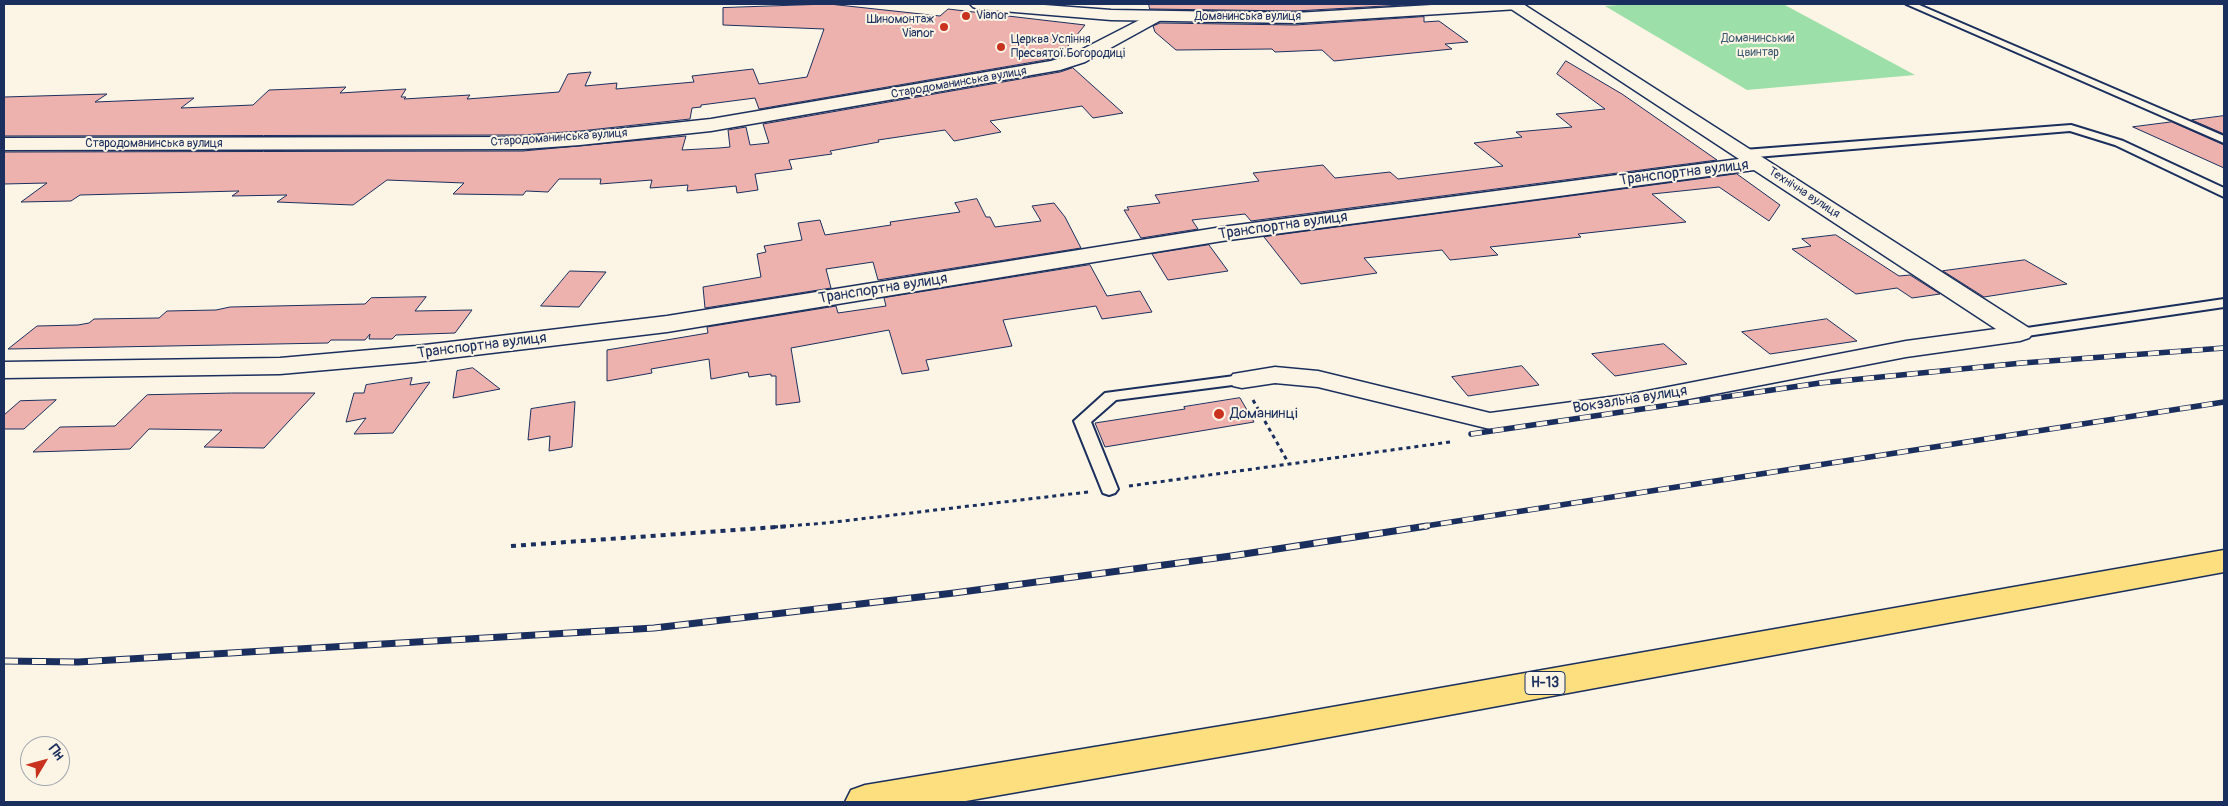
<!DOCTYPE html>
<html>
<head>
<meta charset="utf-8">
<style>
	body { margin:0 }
	#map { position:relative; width:2228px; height:806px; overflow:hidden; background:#fcf5e5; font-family:Pangolin,sans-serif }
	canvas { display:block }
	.frame { position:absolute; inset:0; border:5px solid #1b2f5e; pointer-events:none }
	.north { position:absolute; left:20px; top:736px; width:50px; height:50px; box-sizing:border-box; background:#fcf5e5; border:1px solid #a2a6af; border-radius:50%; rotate:53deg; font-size:14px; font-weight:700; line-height:20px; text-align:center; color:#1b2f5e }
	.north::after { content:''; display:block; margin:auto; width:18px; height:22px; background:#c8321e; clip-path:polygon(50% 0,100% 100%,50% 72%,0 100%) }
</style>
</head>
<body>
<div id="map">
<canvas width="2228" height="806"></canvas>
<div class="frame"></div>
<div class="north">Пн</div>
</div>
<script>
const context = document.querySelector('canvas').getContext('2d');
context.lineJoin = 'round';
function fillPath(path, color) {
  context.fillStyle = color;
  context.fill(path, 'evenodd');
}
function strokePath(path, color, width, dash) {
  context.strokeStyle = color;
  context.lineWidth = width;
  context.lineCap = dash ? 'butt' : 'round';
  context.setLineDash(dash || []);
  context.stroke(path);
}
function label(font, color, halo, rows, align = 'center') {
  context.font = font + ' Pangolin,sans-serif';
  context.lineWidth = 4;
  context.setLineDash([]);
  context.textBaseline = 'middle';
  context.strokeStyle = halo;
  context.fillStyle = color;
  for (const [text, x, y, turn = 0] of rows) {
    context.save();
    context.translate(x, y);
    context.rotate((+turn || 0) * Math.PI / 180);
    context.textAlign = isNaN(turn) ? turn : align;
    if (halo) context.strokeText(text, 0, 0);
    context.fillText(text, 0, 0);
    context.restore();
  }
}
const green = new Path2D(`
	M1632,4H1783L1915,75L1747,90L1605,6Z`);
const building = new Path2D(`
	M829,4L940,16L948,9L1085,25L1067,47L1058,53L1061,56L1051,59L759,109L755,98L701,105V107L692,108L690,119L580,131L523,135L4,136V97L107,94L95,102L194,98L181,108L253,105L269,90L346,87L340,93L406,89L401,97H406L404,99L470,95L467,99L559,92L568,74L591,72L585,86L617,83L616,89L694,82L692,76L753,69L759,84L807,77L824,29L723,25V8Z
	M1149,4H1421L1295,11L1150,9Z
	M1424,17V22L1439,21L1468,42L1445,44L1452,49L1334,61L1322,50L1275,52L1272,49L1176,50L1155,32L1153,26L1160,23L1295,25Z
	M1566,61L1622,94L1717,160L1251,221L1245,214L1192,220L1198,229L1141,238L1124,210H1129L1127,207L1160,203L1155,195L1259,181L1253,173L1323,165L1335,178L1390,172L1398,179L1503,166L1474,143L1522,137L1516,132L1572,127L1556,114L1605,109L1557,74Z
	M1073,68L1123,113L1093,118L1082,106L990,121L1001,132L954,141L945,130L878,140L879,142L830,151L832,154L789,160L792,169L755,174L758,190L737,193L736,186L687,191L688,185L650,188L652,180L600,184L601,179H559L548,192L526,191L523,195L453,194L464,183L387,180L353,205L277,202L287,195L232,196L239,191L80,195L71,201L21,202L47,183L4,184V152L523,151L686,136L682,150L719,148L730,147L728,130L746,127L750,145L769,143L763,124L1060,72Z
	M2224,116V134L2192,120Z
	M2172,122L2224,145V168L2133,127Z
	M1737,174L1780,205L1769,221L1719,187L1652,194L1686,222L1578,234L1581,237L1490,247L1498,255L1450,260L1442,250L1364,258L1377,273L1301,284L1264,237Z
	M977,199L986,217H990L995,227L1041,221L1032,206L1054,203L1065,217L1081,248L878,280L873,262L826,269L831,288L705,308L703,287L761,277L757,254L766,252L764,246L802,240L798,223L820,220L825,235L891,225L890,222L960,212L955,203Z
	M1836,235L1899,276L1910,275L1940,294L1912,298L1897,288L1856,294L1792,249L1811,246L1802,239Z
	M1209,245L1228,271L1168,280L1152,254Z
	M2025,260L2067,284L1984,297L1943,271Z
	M1090,265L1107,296L1140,291L1152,312L1102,319L1096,306L1003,320L1012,346L926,360L929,370L902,374L889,330L791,348L800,402L776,405V376H771V374L749,377L748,372L711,379L709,359L651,369L652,373L607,381V350L708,333L707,327L836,306L838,313L886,306L884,298Z
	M570,271L606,272L579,307L541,306Z
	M426,297L415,311L472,310L455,333L396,335L392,339H369L370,334L365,340H331L328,343L8,349L37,326L78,325L89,323L94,319L159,318L167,311L216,310L230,307L365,304L371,298Z
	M1827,319L1857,341L1770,354L1742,332Z
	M1664,344L1687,364L1615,376L1592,354Z
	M1522,366L1539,385L1468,396L1452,377Z
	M473,368L500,389L453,398L457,371Z
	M412,378L410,385L430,382L393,433L354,434L366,418L346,422L354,393H364L366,385Z
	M232,393H315L264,448L204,447L222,430L149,429L130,449L33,452L60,427L115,426L147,395Z
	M1240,398L1254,422L1105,447L1095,423L1185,409L1184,407Z
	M56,400L24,429H4V415L20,401Z
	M575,402L572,447L549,451L550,436L528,440L531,409Z`);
const pathFar1 = new Path2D(`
	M1253,400L1289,464
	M1129,486L1450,442
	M774,527L826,523L1088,492`);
const path = new Path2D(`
	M511,546L791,526`);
const service = new Path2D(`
	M1906,4H1917L2224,136V143Z
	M2071,125L2123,141L2224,188V197L2115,145L2070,131L1744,158L1738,154L1744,150Z
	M2224,299V307L2020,337L2015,336L2013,333L2015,330L2020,329Z
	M1242,375L1248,377L1250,380L1248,383L1116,400L1091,422L1118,489L1115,493L1109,495L1103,493L1074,421L1105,393Z`);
const minor = new Path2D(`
	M1506,4H1523L2029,328L2033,333L2029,338L2020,341L1906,357L1632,410L1490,429L1318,387L1275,383L1242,388L1233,386L1229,380L1233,374L1275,367L1318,371L1490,413L1632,394L1906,341L1996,329L1754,170L1222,241L667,332L416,362L280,374L4,378V362L280,358L416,346L667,316L1222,227L1739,159L1508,7Z
	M1157,11L1163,13L1165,16L1163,19L1085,62L1060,70L711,131L580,145L523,149L4,150V138L523,137L580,133L711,119L1051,61L1073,54Z`);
const secondary = new Path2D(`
	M970,4H1031L1111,10L1295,13L1449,4H1526L1523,7L1518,9L1295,23L1111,20L978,9L973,7Z`);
const primary = new Path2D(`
	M2224,550V572L1270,748L960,802H845L851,790L865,785L1270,718Z`);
const railFar1 = new Path2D(`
	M1471,434L1820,383L2022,363L2224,348
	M1419,527L2224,402`);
const rail = new Path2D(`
	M4,661L78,662L654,628L954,593L1231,556L1427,526`);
const markers = [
	[966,16,5,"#c8321e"],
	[944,27,5,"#c8321e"],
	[1001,47,5,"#c8321e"],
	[1219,414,6,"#c8321e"]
];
const farPoinames = [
	["Vianor",976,16],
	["Шиномонтаж",934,20,"right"],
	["Vianor",934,34,"right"],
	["Церква Успіння",1011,40],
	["Пресвятої Богородиці",1011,54]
];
const farStreetnames = [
	["Доманинська вулиця",1248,17],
	["Стародоманинська вулиця",959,83,-10],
	["Стародоманинська вулиця",559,138,-4],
	["Стародоманинська вулиця",154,144],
	["Технічна вулиця",1804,193,33]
];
const farParknames = [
	["Доманинський",1758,39],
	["цвинтар",1758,53]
];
const shields = [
	[1545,683,40]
];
const shieldNames = [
	["Н-13",1545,683]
];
const streetNames = [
	["Транспортна вулиця",1684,173,-7],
	["Транспортна вулиця",1283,226,-8],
	["Транспортна вулиця",883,289,-9],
	["Транспортна вулиця",482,346,-7],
	["Вокзальна вулиця",1630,400,-9]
];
const poiNames = [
	["Доманинці",1230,414]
];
fillPath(green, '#9ddfa9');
fillPath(building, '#edb2ae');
strokePath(building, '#1b2f5e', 1);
strokePath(service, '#1b2f5e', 4);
strokePath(minor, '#1b2f5e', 3);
strokePath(secondary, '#1b2f5e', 3);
strokePath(primary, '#1b2f5e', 3);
strokePath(pathFar1, '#1b2f5e', 3, [4, 4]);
strokePath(path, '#1b2f5e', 4, [5, 5]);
fillPath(service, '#fcf5e5');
fillPath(minor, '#fcf5e5');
fillPath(secondary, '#fcf5e5');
fillPath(primary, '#fddf80');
strokePath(railFar1, '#1b2f5e', 5.5);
strokePath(rail, '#1b2f5e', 7);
strokePath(railFar1, '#fcf5e5', 4, [11]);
strokePath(rail, '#fcf5e5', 5, [14]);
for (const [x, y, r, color] of markers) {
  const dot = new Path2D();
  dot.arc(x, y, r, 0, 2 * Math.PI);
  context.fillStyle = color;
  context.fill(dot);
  strokePath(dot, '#fcf5e5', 2);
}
label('12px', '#1b2f5e', '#fcf5e5', farPoinames, 'left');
label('12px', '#1b2f5e', '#fcf5e5', farStreetnames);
label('12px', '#3c5b71', '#fcf5e5', farParknames);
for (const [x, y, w] of shields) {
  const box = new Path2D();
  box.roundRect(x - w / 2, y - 11.5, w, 23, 4);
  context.fillStyle = '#fcf5e5';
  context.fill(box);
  strokePath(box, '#1b2f5e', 1);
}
label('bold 14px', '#1b2f5e', null, shieldNames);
label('15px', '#1b2f5e', '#fcf5e5', streetNames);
label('15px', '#1b2f5e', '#fcf5e5', poiNames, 'left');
</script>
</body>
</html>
